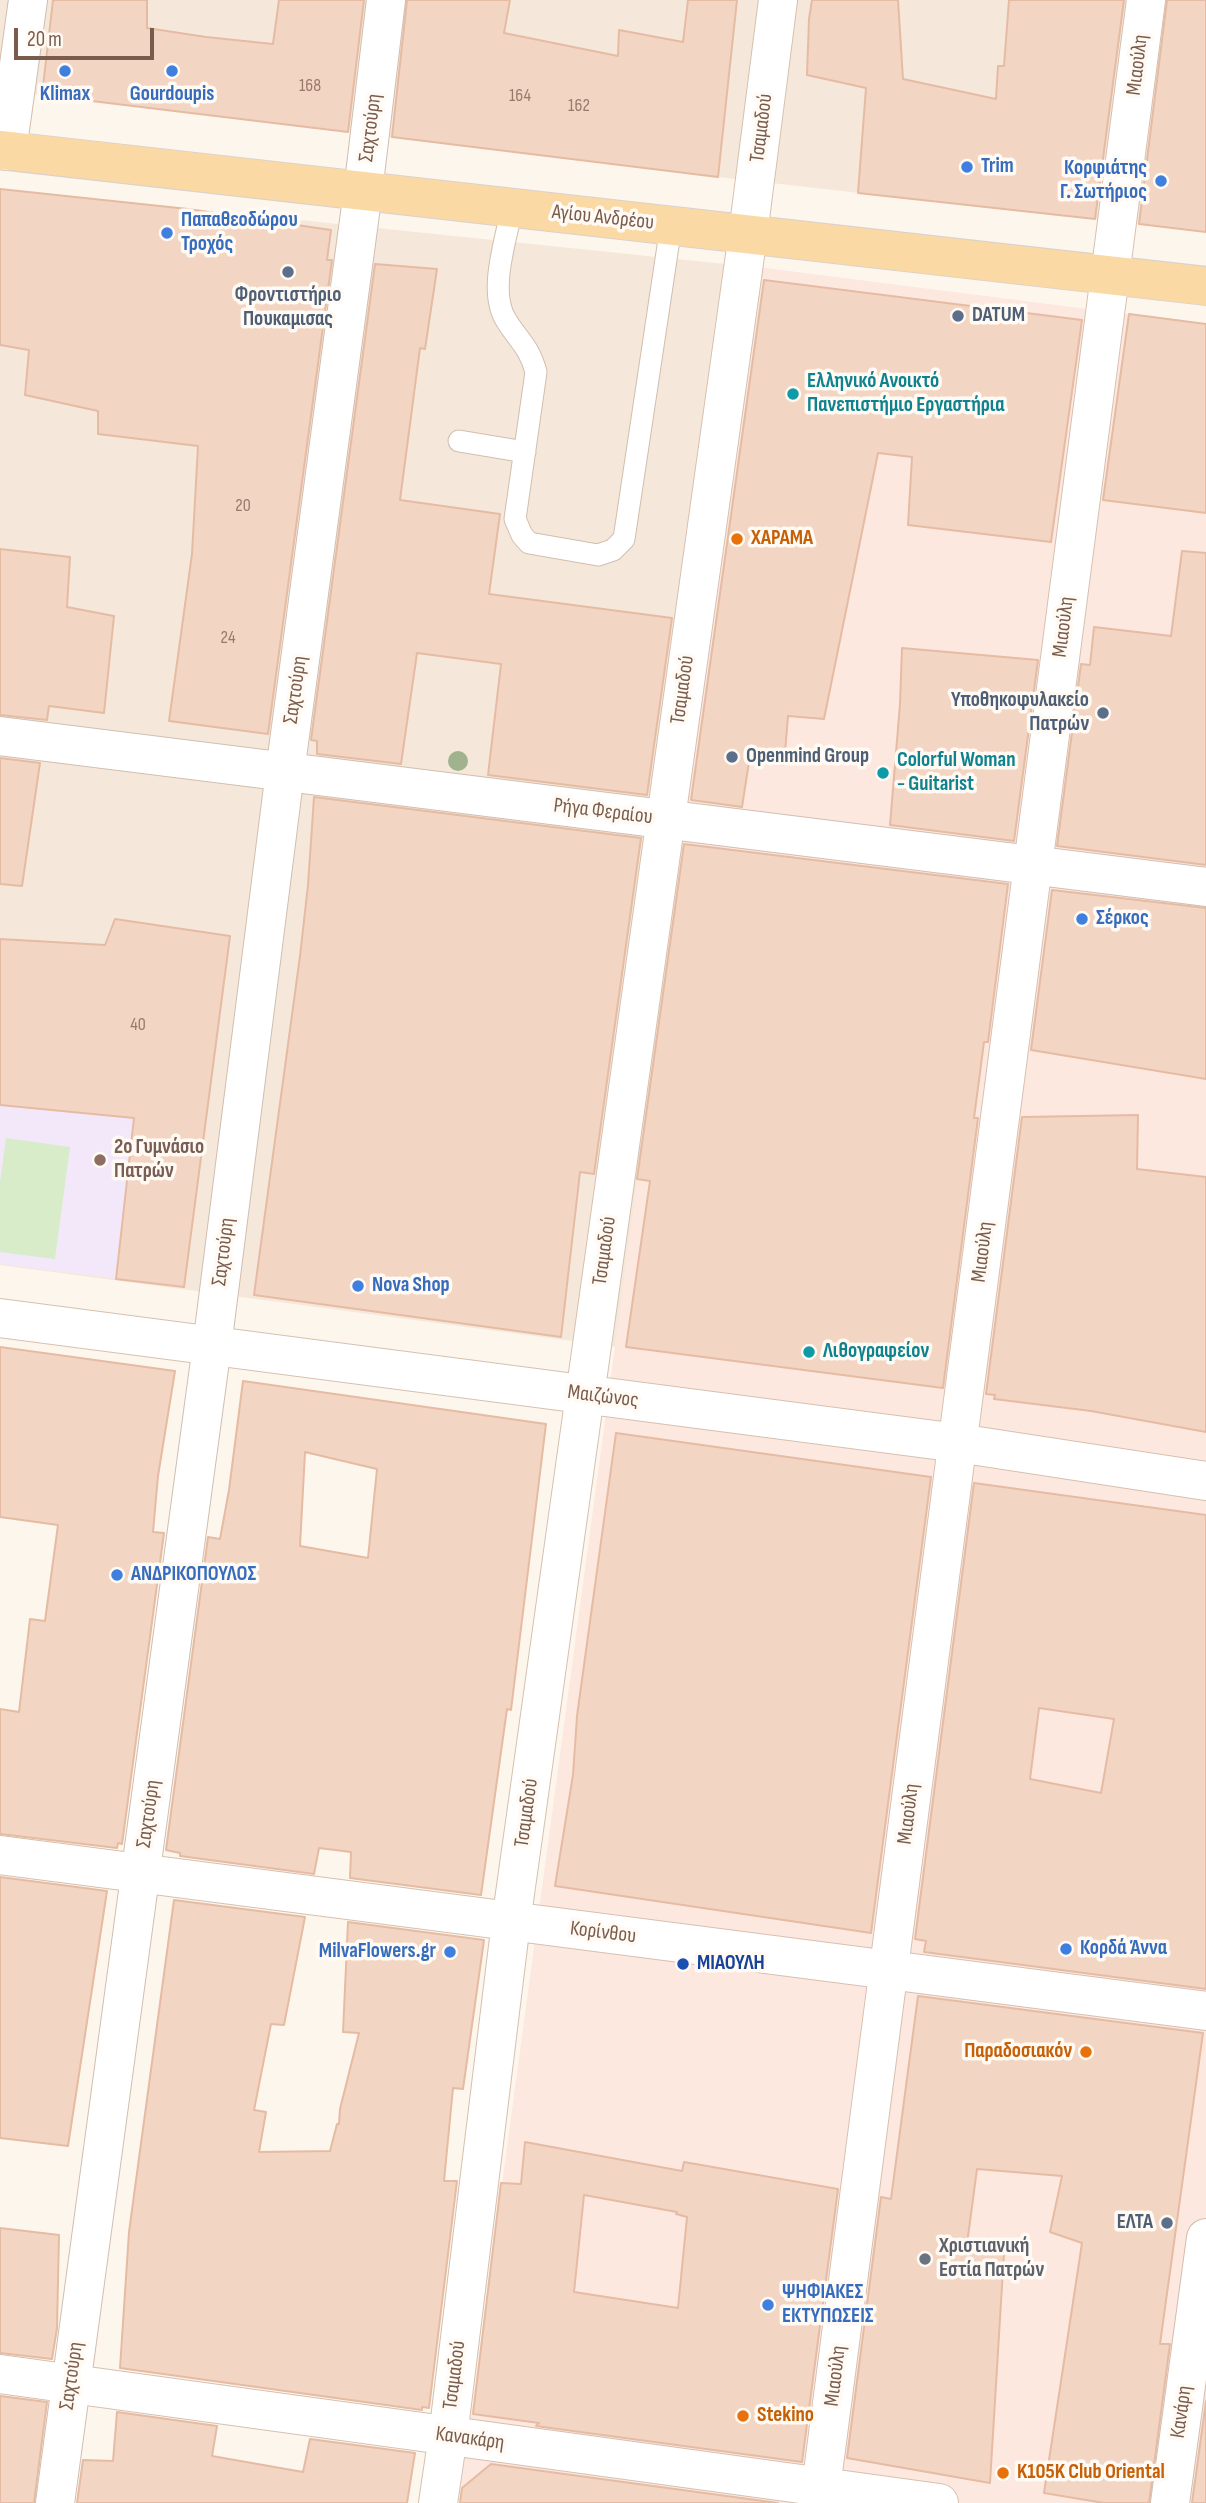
<!DOCTYPE html>
<html>
<head>
<meta charset="utf-8">
<style>
	body { margin:0 }
	#map { position:relative; width:1206px; height:2503px; overflow:hidden; background:#fdf6ec; font-family:"Sofia Sans Condensed",sans-serif }
	canvas { display:block }
	.scale { position:absolute; left:14px; top:28px; width:140px; height:32px; box-sizing:border-box; border:4px solid #7a5c4d; border-top:0; padding-left:9px; font-size:21px; line-height:24px; white-space:nowrap; color:#7a5c4d; -webkit-text-stroke:5px #fffaf3; paint-order:stroke }
</style>
</head>
<body>
<div id="map">
<canvas width="1206" height="2503"></canvas>
<div class="scale">20 m</div>
</div>
<script>
const context = document.querySelector('canvas').getContext('2d');
context.lineJoin = 'round';
function fillPath(path, color) {
  context.fillStyle = color;
  context.fill(path, 'evenodd');
}
function strokePath(path, color, width, dash) {
  context.strokeStyle = color;
  context.lineWidth = width;
  context.lineCap = dash ? 'butt' : 'round';
  context.setLineDash(dash || []);
  context.stroke(path);
}
function label(font, color, halo, rows, align = 'center') {
  context.font = font + ' "Sofia Sans Condensed",sans-serif';
  context.lineWidth = 7;
  context.setLineDash([]);
  context.textBaseline = 'middle';
  context.strokeStyle = halo;
  context.fillStyle = color;
  for (const [text, x, y, turn = 0] of rows) {
    context.save();
    context.translate(x, y);
    context.rotate((+turn || 0) * Math.PI / 180);
    context.textAlign = isNaN(turn) ? turn : align;
    if (halo) context.strokeText(text, 0, 0);
    context.fillText(text, 0, 0);
    context.restore();
  }
}
const residential = new Path2D(`
	M0,0H1206V232L718,177L0,90Z
	M0,189L764,268L1083,309L941,1390L0,1265Z`);
const commercial = new Path2D(`
	M764,268L1206,324V2503H459L716,598Z`);
const education = new Path2D(`
	M0,1032L214,1056L184,1287L0,1264Z`);
const green = new Path2D(`
	M6,1138L70,1147L55,1259L0,1252V1182Z`);
const building = new Path2D(`
	M53,0H147V28L206,37L273,44L279,0H364L348,132L42,95Z
	M407,0H510L504,33L618,56L619,30L683,42L688,0H737L718,177L392,137Z
	M812,0H898L903,79L996,99L998,66H1004L1009,0H1124L1095,219L858,193L866,88L807,75L809,19Z
	M1167,0H1206V232L1139,224Z
	M0,189L188,209L331,230L327,260H332L268,734L169,721L192,554L198,446L98,434V411L25,395L29,350L0,345Z
	M375,264L437,269L425,349L420,348L400,500L500,514L489,594L672,618L647,795L488,775L501,664L417,653L401,764L317,754V741L311,740Z
	M764,280L1082,320L1051,542L908,525L912,457L878,453L824,719L788,716L784,765L749,762L742,807L691,800Z
	M1129,314L1206,324V513L1103,500Z
	M0,549L70,557L67,607L114,616L104,713L49,706L47,720L0,715Z
	M1182,551L1206,553V865L1057,846L1081,664L1090,665L1094,627L1171,636Z
	M902,648L1038,660L1014,841L890,825L900,704Z
	M0,758L40,763L22,886L0,884Z
	M314,797L641,838L594,1174L580,1172L561,1337L254,1295L300,956L308,885Z
	M684,844L1008,884L988,1042H984L974,1118H978L943,1388L626,1347L650,1181L637,1179Z
	M1052,890L1206,908V1079L1031,1050Z
	M115,919L230,936L184,1287L116,1279L134,1118L0,1105V939L105,945Z
	M1138,1115L1137,1169L1206,1177V1432L1091,1411L994,1399L995,1395L986,1394L1022,1117Z
	M0,1347L175,1371L158,1476L153,1532L164,1533L122,1844L118,1843L117,1848L0,1834V1709L19,1712L30,1619L45,1621L58,1525L0,1517Z
	M243,1381L546,1424L511,1710L507,1709L481,1895L350,1878L351,1852L319,1848L314,1874L180,1856V1853L166,1850L208,1537L220,1539L229,1490ZM305,1452L377,1469L368,1558L300,1546Z
	M616,1433L931,1477L871,1933L555,1886L573,1775L577,1716Z
	M974,1483L1206,1515V1989L924,1952L926,1941L915,1939ZM1039,1708L1114,1719L1101,1793L1030,1779Z
	M0,1877L107,1891L68,2146L0,2138Z
	M174,1900L305,1917L284,2025L271,2024L254,2110L266,2112L259,2152L330,2151L337,2124H339L340,2109L359,2033L343,2032L348,1922L484,1940L463,2089L453,2088L444,2181H457L429,2408L422,2407V2410L120,2368L129,2232Z
	M918,1996L1203,2033L1160,2344H1170L1149,2503H1104L1044,2493L1082,2243L1050,2232L1062,2176L977,2169L967,2244L1004,2253L990,2483L847,2458L881,2197L891,2199Z
	M525,2142L682,2171L684,2162L838,2189L802,2462L536,2426L539,2423L473,2414L501,2183L521,2184ZM584,2195L677,2212L676,2214L687,2217L678,2308L574,2292Z
	M0,2228L59,2235L57,2328L52,2359L0,2353Z
	M0,2396L47,2402L34,2503H0Z
	M1206,2401V2503H1192Z
	M117,2412L217,2426L212,2456L303,2472L310,2439L415,2453L407,2503H77L83,2460L113,2461Z
	M491,2464L778,2503H460L462,2488Z`);
const lane = new Path2D(`
	M512,208C506,240 488,291 506,320C518,340 529,346 536,372L515,519L522,535L529,543L598,555L613,550L624,539L671,226
	M459,441L525,452`);
const street = new Path2D(`
	M7,151L28,0
	M0,736L1206,887
	M55,2503L212,1346L285,772L363,191L386,0
	M1170,2503L1206,2238`);
const secondary = new Path2D(`
	M0,1318L958,1443L1206,1481
	M0,1855L1206,2011
	M0,2374L939,2503
	M438,2503L448,2436L511,1922L748,234L778,0
	M819,2503L1146,0`);
const primary = new Path2D(`
	M0,150L1206,286`);
const trees = [
	[458,761]
];
const markers = [
	[65,71,7,"#3f7fe0"],
	[172,71,7,"#3f7fe0"],
	[967,167,7,"#3f7fe0"],
	[1161,181,7,"#3f7fe0"],
	[167,233,7,"#3f7fe0"],
	[288,272,7,"#5c6f8a"],
	[958,316,7,"#5c6f8a"],
	[793,394,7,"#0f9aa8"],
	[737,539,7,"#e8710a"],
	[1103,713,7,"#5c6f8a"],
	[732,757,7,"#5c6f8a"],
	[883,773,7,"#0f9aa8"],
	[1082,919,7,"#3f7fe0"],
	[100,1160,7,"#8d6e63"],
	[358,1286,7,"#3f7fe0"],
	[809,1352,7,"#0f9aa8"],
	[117,1575,7,"#3f7fe0"],
	[1066,1949,7,"#3f7fe0"],
	[450,1952,7,"#3f7fe0"],
	[683,1964,7,"#1a4fb4"],
	[1086,2052,7,"#e8710a"],
	[1167,2223,7,"#5c6f8a"],
	[925,2259,7,"#6b7280"],
	[768,2305,7,"#3f7fe0"],
	[743,2416,7,"#e8710a"],
	[1003,2473,7,"#e8710a"]
];
const numberNames = [
	["168",310,86],
	["164",520,96],
	["162",579,106],
	["20",243,506],
	["24",228,638],
	["40",138,1025]
];
const streetNames = [
	["Μιαούλη",1138,65,-83],
	["Σαχτούρη",371,128,-83],
	["Τσαμαδού",762,128,-83],
	["Αγίου Ανδρέου",603,218,6],
	["Μιαούλη",1064,627,-83],
	["Σαχτούρη",296,690,-82],
	["Τσαμαδού",683,690,-82],
	["Ρήγα Φεραίου",603,812,7],
	["Τσαμαδού",605,1251,-82],
	["Σαχτούρη",224,1252,-83],
	["Μιαούλη",983,1252,-83],
	["Μαιζώνος",603,1397,7],
	["Τσαμαδού",527,1813,-82],
	["Σαχτούρη",149,1814,-82],
	["Μιαούλη",909,1814,-83],
	["Κορίνθου",603,1933,7],
	["Τσαμαδού",455,2375,-83],
	["Σαχτούρη",72,2376,-82],
	["Μιαούλη",836,2376,-83],
	["Κανάρη",1182,2412,-82],
	["Κανακάρη",470,2439,8]
];
const shopNames = [
	["Klimax",65,95,"center"],
	["Gourdoupis",172,95,"center"],
	["Trim",981,167],
	["Κορφιάτης",1147,169,"right"],
	["Γ. Σωτήριος",1147,193,"right"],
	["Παπαθεοδώρου",181,221],
	["Τροχός",181,245],
	["Σέρκος",1096,919],
	["Nova Shop",372,1286],
	["ΑΝΔΡΙΚΟΠΟΥΛΟΣ",131,1575],
	["Κορδά Άννα",1080,1949],
	["MilvaFlowers.gr",436,1952,"right"],
	["ΨΗΦΙΑΚΕΣ",782,2293],
	["ΕΚΤΥΠΩΣΕΙΣ",782,2317]
];
const serviceNames = [
	["Φροντιστήριο",288,296,"center"],
	["Πουκαμισας",288,320,"center"],
	["DATUM",972,316],
	["Υποθηκοφυλακείο",1089,701,"right"],
	["Πατρών",1089,725,"right"],
	["Openmind Group",746,757],
	["ΕΛΤΑ",1153,2223,"right"]
];
const cultureNames = [
	["Ελληνικό Ανοικτό",807,382],
	["Πανεπιστήμιο Εργαστήρια",807,406],
	["Colorful Woman",897,761],
	["- Guitarist",897,785],
	["Λιθογραφείον",823,1352]
];
const foodNames = [
	["ΧΑΡΑΜΑ",751,539],
	["Παραδοσιακόν",1072,2052,"right"],
	["Stekino",757,2416],
	["K105K Club Oriental",1017,2473]
];
const educationNames = [
	["2ο Γυμνάσιο",114,1148],
	["Πατρών",114,1172]
];
const transitNames = [
	["ΜΙΑΟΥΛΗ",697,1964]
];
const worshipNames = [
	["Χριστιανική",939,2247],
	["Εστία Πατρών",939,2271]
];
fillPath(residential, '#f5e8da');
fillPath(commercial, '#fde8e0');
fillPath(education, '#f3e8fa');
fillPath(green, '#d8ecc9');
fillPath(building, '#f3d5c3');
strokePath(building, '#e6bba3', 2);
strokePath(lane, '#d1beb0', 23);
strokePath(street, '#d1beb0', 40);
strokePath(secondary, '#d6c0b0', 40);
strokePath(primary, '#dad1cd', 40);
strokePath(lane, '#fff', 21);
strokePath(street, '#fff', 38);
strokePath(secondary, '#fff', 38);
strokePath(primary, '#fbd9a5', 38);
context.fillStyle = '#a0b28e';
for (const [x, y] of trees) {
  context.beginPath();
  context.arc(x, y, 10, 0, 2 * Math.PI);
  context.fill();
}
for (const [x, y, r, color] of markers) {
  const dot = new Path2D();
  dot.arc(x, y, r, 0, 2 * Math.PI);
  context.fillStyle = color;
  context.fill(dot);
  strokePath(dot, '#fffaf3', 2.5);
}
label('18px', '#987a6a', null, numberNames);
label('21px', '#7a5c4d', '#fffaf3', streetNames);
label('bold 21px', '#366cbe', '#fffaf3', shopNames, 'left');
label('bold 21px', '#4e5e75', '#fffaf3', serviceNames, 'left');
label('bold 21px', '#0d838f', '#fffaf3', cultureNames, 'left');
label('bold 21px', '#c56008', '#fffaf3', foodNames, 'left');
label('bold 21px', '#785e54', '#fffaf3', educationNames, 'left');
label('bold 21px', '#164399', '#fffaf3', transitNames, 'left');
label('bold 21px', '#5b616d', '#fffaf3', worshipNames, 'left');
</script>
</body>
</html>
